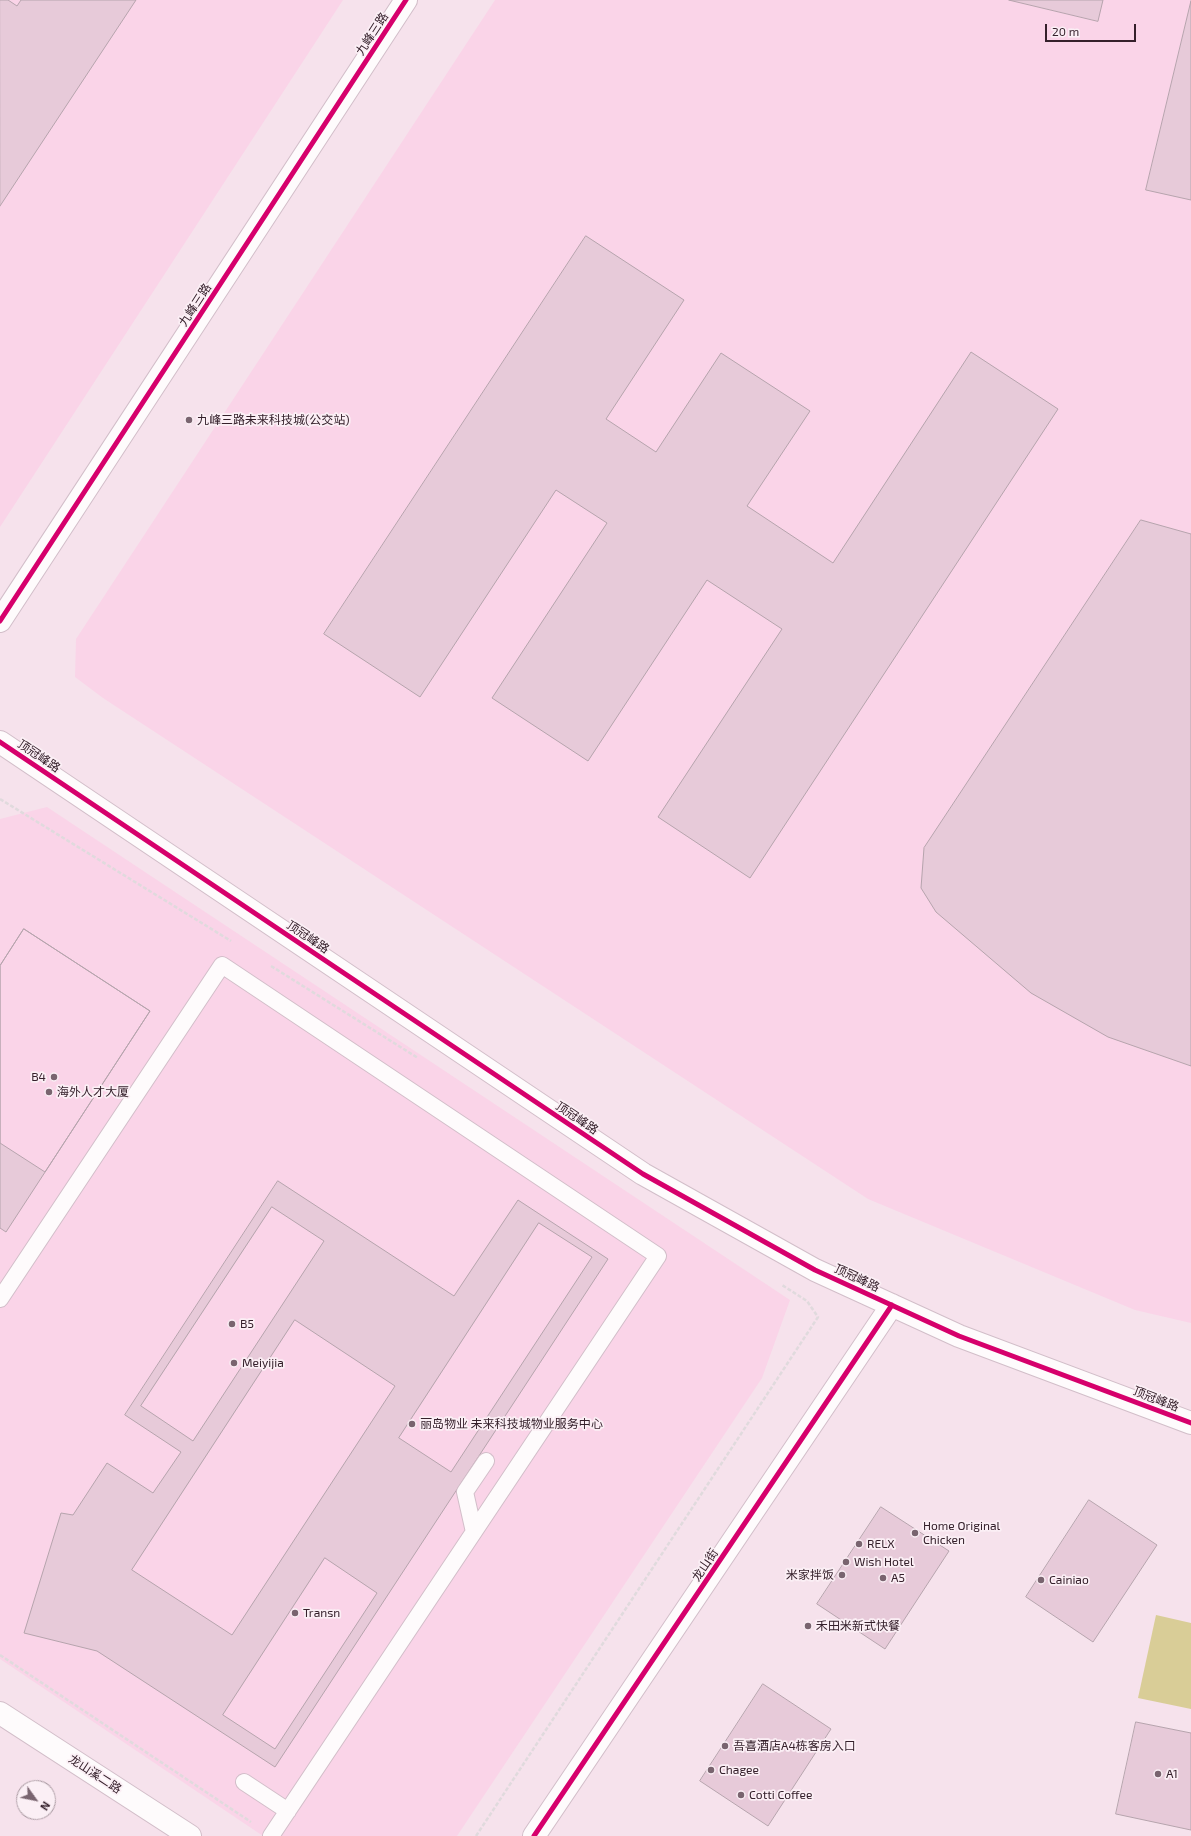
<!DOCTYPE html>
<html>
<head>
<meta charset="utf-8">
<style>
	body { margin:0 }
	#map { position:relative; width:1191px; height:1836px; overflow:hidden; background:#f6e2ec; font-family:"Exo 2",sans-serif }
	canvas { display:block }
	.north { position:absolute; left:16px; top:1780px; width:40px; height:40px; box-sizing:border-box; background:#fbeff5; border:1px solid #ac9ca4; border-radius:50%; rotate:123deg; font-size:11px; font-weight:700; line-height:16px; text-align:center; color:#35202b }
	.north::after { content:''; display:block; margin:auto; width:14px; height:18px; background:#79646f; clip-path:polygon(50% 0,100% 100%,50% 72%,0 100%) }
	.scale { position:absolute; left:1045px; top:24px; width:91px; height:18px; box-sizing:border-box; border:2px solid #35202b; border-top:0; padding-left:5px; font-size:12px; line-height:14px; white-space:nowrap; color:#35202b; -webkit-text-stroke:3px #fbeff5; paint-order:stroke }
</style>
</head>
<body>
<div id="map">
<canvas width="1191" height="1836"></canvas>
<div class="north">N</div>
<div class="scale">20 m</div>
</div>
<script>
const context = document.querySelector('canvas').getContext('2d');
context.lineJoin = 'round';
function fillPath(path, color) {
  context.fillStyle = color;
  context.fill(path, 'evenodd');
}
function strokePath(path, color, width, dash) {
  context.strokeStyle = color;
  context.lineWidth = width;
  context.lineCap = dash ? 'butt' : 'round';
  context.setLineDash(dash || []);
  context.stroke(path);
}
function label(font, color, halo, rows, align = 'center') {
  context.font = font + ' "Exo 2","Noto Sans SC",sans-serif';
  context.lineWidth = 3.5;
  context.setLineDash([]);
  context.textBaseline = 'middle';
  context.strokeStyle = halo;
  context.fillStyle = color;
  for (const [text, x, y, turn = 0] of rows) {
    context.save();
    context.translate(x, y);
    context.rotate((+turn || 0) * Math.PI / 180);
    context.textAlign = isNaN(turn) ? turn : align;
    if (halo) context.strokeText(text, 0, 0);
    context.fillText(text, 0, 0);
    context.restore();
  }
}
const built = new Path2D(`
	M0,0H343L0,527Z
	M495,0H1191V1323L1135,1310L868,1199L103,698L75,677L76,639Z
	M47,807L790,1300L762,1378L457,1836H263L0,1659V819Z`);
const green = new Path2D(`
	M1156,1615L1191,1623V1709L1138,1698Z`);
const building = new Path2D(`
	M0,0H8L17,6L21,0H136L0,206Z
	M1009,0H1103L1098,21Z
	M1191,1V200L1146,190Z
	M586,236L684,300L606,419L656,452L721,353L810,411L747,506L833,563L971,352L1058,409L750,878L658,817L782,629L707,580L588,761L492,698L607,523L556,490L420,697L324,634Z
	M1141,520L1191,534V1066L1108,1037L1031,993L936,912L921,888L924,848Z
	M24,929L150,1011L6,1232L0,1228V966Z
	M24,929L150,1011L45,1172L0,1143V966Z
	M278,1181L454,1296L518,1200L608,1259L275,1767L97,1651L24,1633L61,1513L73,1515L107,1463L153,1493L181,1452L125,1415ZM295,1320L395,1386L232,1635L132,1570Z
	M272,1207L324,1241L193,1441L141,1406Z
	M539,1223L592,1257L451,1472L399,1438Z
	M1089,1500L1157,1545L1093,1642L1026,1597Z
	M881,1507L949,1551L885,1649L817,1604Z
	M325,1558L377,1593L275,1749L223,1715Z
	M763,1684L831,1729L768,1826L700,1781Z
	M1136,1722L1191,1733V1830L1116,1814Z`);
const path = new Path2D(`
	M0,799L231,941
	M271,966L418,1058
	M0,1655L251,1822
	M476,1836L818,1317L807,1301L782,1285`);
const lane = new Path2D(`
	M0,1299L222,965L658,1256L271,1836
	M474,1532L465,1492L486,1461
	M244,1782L288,1811`);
const street = new Path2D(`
	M0,1713L190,1836`);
const secondary = new Path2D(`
	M0,621L406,0
	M0,742L643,1174L815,1270L959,1336L1191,1423
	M534,1836L892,1305`);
const cycleway = new Path2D(`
	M0,621L406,0
	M0,742L643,1174L815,1270L959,1336L1191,1423
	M534,1836L892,1305`);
const markers = [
	[189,420,4,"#79646f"],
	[54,1077,4,"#79646f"],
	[49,1092,4,"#79646f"],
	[232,1324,4,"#79646f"],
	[234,1363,4,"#79646f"],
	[412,1424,4,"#79646f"],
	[915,1533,4,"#79646f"],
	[859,1544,4,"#79646f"],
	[846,1562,4,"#79646f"],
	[842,1575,4,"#79646f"],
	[883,1578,4,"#79646f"],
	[1041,1580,4,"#79646f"],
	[295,1613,4,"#79646f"],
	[808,1626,4,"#79646f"],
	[725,1746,4,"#79646f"],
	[711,1770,4,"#79646f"],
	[1158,1774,4,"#79646f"],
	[741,1795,4,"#79646f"]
];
const streetNames = [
	["九峰三路",372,34,-57],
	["九峰三路",195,305,-57],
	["顶冠峰路",39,756,34],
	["顶冠峰路",308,937,34],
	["顶冠峰路",577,1118,34],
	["顶冠峰路",857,1278,25],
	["顶冠峰路",1156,1399,21],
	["龙山街",705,1565,-56],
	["龙山溪二路",95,1774,33]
];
const poiNames = [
	["九峰三路未来科技城(公交站)",197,420],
	["B4",46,1077,"right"],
	["海外人才大厦",57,1092],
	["B5",240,1324],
	["Meiyijia",242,1363],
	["丽岛物业 未来科技城物业服务中心",420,1424],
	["Home Original",923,1526],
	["Chicken",923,1540],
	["RELX",867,1544],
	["Wish Hotel",854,1562],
	["米家拌饭",834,1575,"right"],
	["A5",891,1578],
	["Cainiao",1049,1580],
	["Transn",303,1613],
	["禾田米新式快餐",816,1626],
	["吾喜酒店A4栋客房入口",733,1746],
	["Chagee",719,1770],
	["A1",1166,1774],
	["Cotti Coffee",749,1795]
];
fillPath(built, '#fad4e8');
fillPath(green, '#d9cd97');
fillPath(building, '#e7cad9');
strokePath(building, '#b6a4ad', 1);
strokePath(lane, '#d2bec9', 18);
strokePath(street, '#d2bec9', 24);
strokePath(secondary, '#d2bec9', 24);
strokePath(path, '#e0dadd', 2.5, [4, 2]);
strokePath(lane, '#fefbfc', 16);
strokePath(street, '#fefbfc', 22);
strokePath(secondary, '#fefbfc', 22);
strokePath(cycleway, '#d6006c', 5);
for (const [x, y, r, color] of markers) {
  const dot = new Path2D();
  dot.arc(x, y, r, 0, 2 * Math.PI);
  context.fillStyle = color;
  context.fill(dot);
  strokePath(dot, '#fbeff5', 1.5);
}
label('12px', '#35202b', '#fbeff5', streetNames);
label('12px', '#35202b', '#fbeff5', poiNames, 'left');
</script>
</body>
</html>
